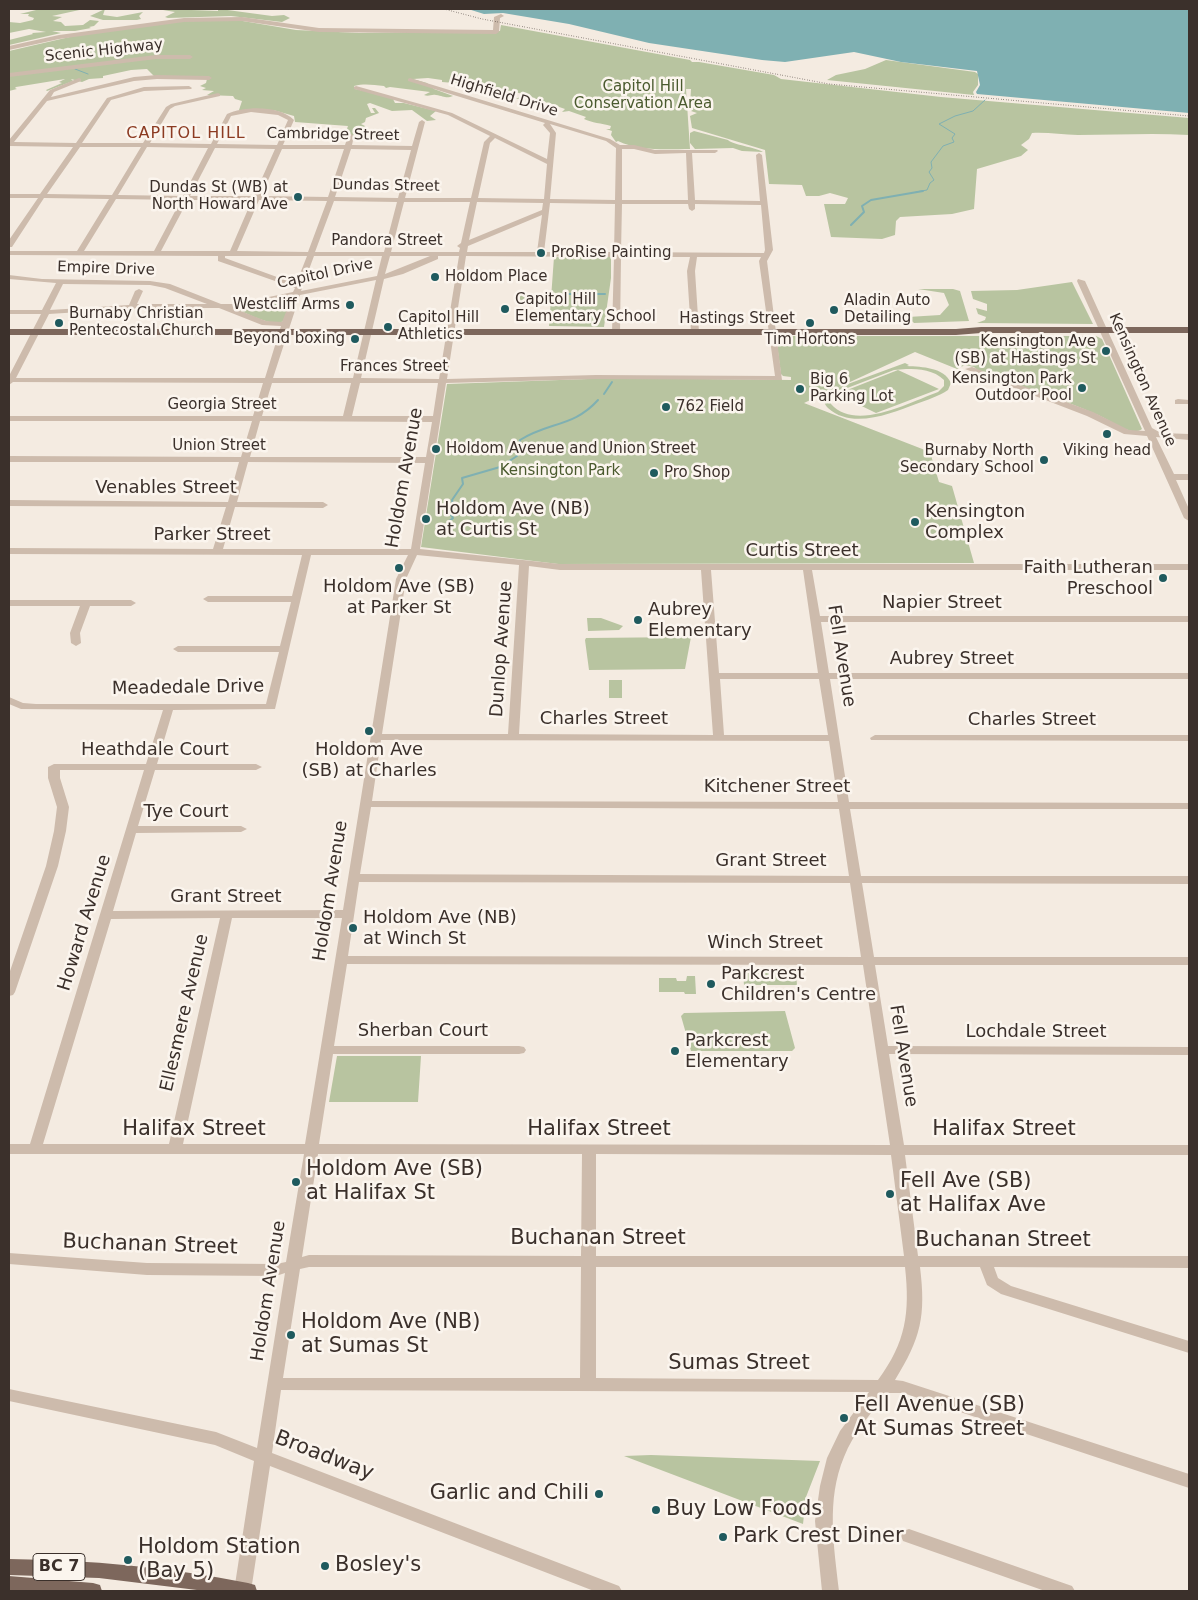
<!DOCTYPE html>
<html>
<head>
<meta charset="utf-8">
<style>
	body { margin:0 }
	#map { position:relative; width:1198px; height:1600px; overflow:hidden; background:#f4ebe1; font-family:"DejaVu Sans",sans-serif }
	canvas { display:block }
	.frame { position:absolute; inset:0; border:10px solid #3b302b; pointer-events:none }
</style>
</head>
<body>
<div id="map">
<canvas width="1198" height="1600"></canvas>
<div class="frame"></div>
</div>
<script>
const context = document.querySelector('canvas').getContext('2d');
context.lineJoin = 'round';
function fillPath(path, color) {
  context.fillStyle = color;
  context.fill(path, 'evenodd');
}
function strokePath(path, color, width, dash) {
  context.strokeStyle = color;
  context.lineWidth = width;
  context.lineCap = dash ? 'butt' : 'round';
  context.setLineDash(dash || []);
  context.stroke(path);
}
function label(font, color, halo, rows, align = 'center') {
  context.font = font + ' "DejaVu Sans",sans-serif';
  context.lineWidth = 5;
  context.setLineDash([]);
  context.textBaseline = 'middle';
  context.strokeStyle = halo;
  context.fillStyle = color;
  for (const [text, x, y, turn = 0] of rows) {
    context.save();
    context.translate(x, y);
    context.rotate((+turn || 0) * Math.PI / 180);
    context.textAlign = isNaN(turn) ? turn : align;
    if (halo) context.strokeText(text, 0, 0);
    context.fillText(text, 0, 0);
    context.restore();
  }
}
const green = new Path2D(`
	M40,9H84L52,16L62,17L53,21L61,22L65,26L83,25L90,20L99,21L94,26L89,27L91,28L75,31H52L61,33L9,45V40L33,34L32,33L46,32L29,29L9,33V22L20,23L33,20L34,18L28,16L29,14H20Z
	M105,9L103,15L117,17L143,12L139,16L141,19L137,20H103L90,16Z
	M165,9L218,11V9H220L272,16L284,15L290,18L282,22L231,16L168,18L165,17L175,12L163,10Z
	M231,19L296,30L359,33L500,31L501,25L690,60L692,62H699L774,75L781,79L941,97L1189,118V135C1152,133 1115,135 1078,135C1062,135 1047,132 1032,133L1029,139L1021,145L1028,150L1021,156L977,169L974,209L952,214L900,217L896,221L895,235L882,239L831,237L824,204H845L848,198L830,193L819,196H806L802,185L769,184L765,150L692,128L690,116L697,113L691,111L693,109L690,106L691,89H686L690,149C670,149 641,152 618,141L616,142L611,135L612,131L606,129H610L611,126C601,123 592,123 584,119L586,117L569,111L562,112L565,109L539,100L533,101L535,98L531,97L527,99H516L524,95C515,90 505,94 493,92L491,86L442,82V80L428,78L413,79L427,83L434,89L453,96C446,99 444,96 436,95C431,94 429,97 424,95L430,92L390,87L386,88L384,86C373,85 365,83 354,86L355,89L392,97L395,103H404L436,111L430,116L436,120L427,121L412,110L392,111L370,103L367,104L371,113H375L372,108H375L379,113L366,118L365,122L361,124L365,126L368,133L361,138L362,141L352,139V136L345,134L348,126L295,122L294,116L273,110H239L242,101L235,99L233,96L207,95L214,91L202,90L206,88L200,86L206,83L207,79L154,76L147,69L131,70L103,76V78L89,79L82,82L71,79L73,81L47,91L46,90L62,83L59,82L65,79L16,87L15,88L17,89L9,91V51L74,36L169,22Z
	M886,60L975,72L978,74V85L973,92L974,95L827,80L836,75L865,69Z
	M694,131L728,140C733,145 755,147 763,152L742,151L733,148L695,149L690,143V133Z
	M554,257H611V278L604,327L549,326Z
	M1072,282L1093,324L977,323L985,320L986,317L978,314L976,308L987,311V304L973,299L971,291L1017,290Z
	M918,289H953L960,291L969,321L914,323L908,317L940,315L949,305L944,293Z
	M520,293H528L533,295L543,294L545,301L522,302L517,299V296Z
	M289,297L291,298L284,321C271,327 248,314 236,309L248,304Z
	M783,336H1096L1102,339L1142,429C1132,437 1111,421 1100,416C1061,398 1018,386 978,371L974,367L965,365L957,369L915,352L837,388L905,363L909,365L907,366C922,367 944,367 951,383L948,390C939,396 927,400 916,404C892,413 852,430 828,408C824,404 823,400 826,394L825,393L804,403L930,452L939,482L952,486L974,563L558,564L421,547L447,384L616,378L791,380V377L783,376L781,374L778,352V337ZM906,369C920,369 934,370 944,380V386L938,392C910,402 856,432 831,404L830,398L837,392L894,370Z
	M898,370L939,389L876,413L837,394Z
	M587,618H601L623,626L619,630L588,631Z
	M691,637L685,669L589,670L585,640L586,638Z
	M609,680H622V698H609Z
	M743,973H796L797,985H744Z
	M687,976H695L696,994H685L684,992H659V978H676L677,981H686Z
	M785,1011L795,1048L792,1051H691L681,1016L684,1013Z
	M337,1056H421L418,1102H329Z
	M651,1455L820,1461L806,1497L803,1524L624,1456Z`);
const water = new Path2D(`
	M468,9H1189V113L977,94L976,92L980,85L977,71L901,62L854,52L785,62L762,60L649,43L569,24L503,13L484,14Z`);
const streamFar1 = new Path2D(`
	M75,69L88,74
	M916,192L927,190L930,183L934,180L929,172L932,168L931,162L943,146L954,142L952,138L955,134L939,124L955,116L973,111L985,100`);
const stream = new Path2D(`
	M851,225L864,212L862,206L871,200L923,191
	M564,294H605
	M604,394L612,382
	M444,532L448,528L447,523L453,518L449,512L453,506L452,500L463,484L462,478L500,467L517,456L520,440C548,422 574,427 598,400`);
const minor = new Path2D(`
	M501,14L504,16L500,18L499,32L496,34L319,32L242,21L184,22L59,39L9,50V46L59,35L184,18L242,17L319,28L493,30L494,17Z
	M156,55H190L193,57L190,59H156L9,77V73Z
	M157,75L209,76L212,78L209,80L157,79L134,81L47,101L14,142L76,143L107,98L144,87L189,86L192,88L191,89L144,91L111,100L82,143H143L166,107L171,104L218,93L220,94V96L175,106L170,109L150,143L211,144L227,114C245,106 279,105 294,120L283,145H345L348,136L351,134L354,136L352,145L412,146L419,122L422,120L425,122L405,198H471L484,142L490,136L448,115L354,89V87L356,86L452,113L547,159L550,133L543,125L545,123L408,81V79L410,78L610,139L620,145H634L655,150H717L718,151L715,153H692L695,200L760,201L756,155L759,153L762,155L773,250L767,261L782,380L596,379L446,383L420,549L560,564H1189V570H812L820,616H1189V622H821L829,673H1189V679H830L849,802L1189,803V809H850L861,876H1189V884L862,883L874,957H1189V965H875L888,1046L1189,1047V1055L889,1054L904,1145H1189V1155H905L918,1256H1189V1268L994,1267L998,1278L1011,1286L1189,1341V1353L1001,1294L987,1285L980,1267H920C926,1316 921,1338 895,1380L903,1381L1189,1474V1488L903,1393H886C872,1413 853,1433 844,1457C826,1500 834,1546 839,1591H822L815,1521L820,1486L827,1458L840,1431L869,1392L281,1390L272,1453L619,1586L622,1591H594L270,1466L251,1591H234L254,1461L215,1445L9,1401V1389L216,1432L257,1448L285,1273L276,1276L147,1275L9,1264V1253L147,1263L276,1264L286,1262L304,1154H9V1144H30L144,770H60V778L69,807L66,831L58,866L15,992L13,995L9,996V974L46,866L54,831L57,807L48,778V767L54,764H146L163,710L21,709L9,704V697L23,703L36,704H266L279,652H178L173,649L178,646H280L291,602H208L203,599L208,596H292L302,555L9,554V548L213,549L226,507L9,506V500L228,502L239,462H9V456L241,457L252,421H9V416H253L263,383L13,382L9,385V376L41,314H9V310H42L56,283L9,279V275L42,279L150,281L170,284L221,304H235L293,292L295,288L218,261V256L9,255V251H77L109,199L44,198L12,247H9V240L38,198H9V194H40L73,147L9,146V140L50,90L79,78L81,79V81L54,92L51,97L134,77ZM251,112L278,115L288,120L277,145L217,144L231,116ZM550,124L606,141L616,148L615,200L550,199L556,133ZM495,138L547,164L544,199L478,198L490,143ZM80,147H141L112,195L47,194ZM147,147L208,148L183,196L118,195ZM215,148L275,149L254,196H190ZM282,149H344L328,197L261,196ZM351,149L411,150L398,198L335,197ZM622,149H634L655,154L686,153L688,200H622ZM116,199L181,200L154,251H84ZM188,200H252L230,251H161ZM259,200L327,201L308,252L237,251ZM334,201L397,202L384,252H315ZM404,202H470L461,243L457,246L460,248L459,252H391ZM477,202L543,203L542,210L469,240ZM550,203L615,204L614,252H544ZM622,204H688L689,209L692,211L695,209V204L761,205L765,250L764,253L621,252ZM542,215L537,252H467L468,246ZM225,256H307L296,284L225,258ZM314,256H382L377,276L301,291ZM390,256H430L385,274ZM438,256H459L439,379L361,378L384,279L403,274L438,259ZM466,256L614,257L612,333L616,335L620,333L621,257H690L687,271L691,332L695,334L699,332L695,271L697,257H761L759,261L775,376L596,375L447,379ZM376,280L353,378H273L300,295ZM63,284L150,285L165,288L207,304H137L143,291L139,289L135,291L129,305L50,310ZM292,297L282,322L266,321L233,308ZM142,308H219L262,325L281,326L265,378H16L49,314ZM272,383H351L343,416H262ZM360,383H438L433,416H352ZM260,421L432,422L426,457H250ZM248,462L425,463L411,549H223L235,507L323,508L328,505L323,502H237ZM311,555H408L396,579L343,910L113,911L136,833L241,832L247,829L241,826H138L155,770H256L262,767L256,764H157L173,710L275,709ZM417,555L519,565L508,734H382L406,579ZM529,566L560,570H701L713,735L519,734ZM711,570H803L818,673H719ZM720,679H819L828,735H724ZM381,740L829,741L838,802L372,801ZM371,807L839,809L849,876L360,874ZM359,882L850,883L861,957L348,956ZM220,918L169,1144H43L111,919ZM232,918H342L305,1144H183ZM347,964L863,965L890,1145L319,1144L333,1054H519L524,1053L526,1050L524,1047L519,1046H334ZM318,1154H582L581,1256L309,1255L302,1257ZM596,1154L891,1155L904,1256H596ZM309,1267H581L580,1378H283L300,1269ZM596,1267H905C910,1313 906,1342 878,1380L596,1378Z
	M1078,279L1085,281L1152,428L1161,433L1189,434V440L1156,437L1174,474H1189V480H1176L1189,509V521L1184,518L1147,436L1124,434L1087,416L965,369L972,367L1093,412L1129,430L1145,431L1077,281Z
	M1178,399L1189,400V404H1175V400Z
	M9,600H131L136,603L131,606H90L80,633L81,643L76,646L71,643L70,633L80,606H9Z
	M875,735H1189V741L871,740L870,738Z
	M909,1529L1072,1586L1075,1591H1045L903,1541L901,1536L903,1531Z`);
const major = new Path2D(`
	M981,327H1189V333H981L956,335H9V329H956Z
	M9,1559C90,1560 169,1567 248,1583L255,1585L257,1591H205L99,1578L9,1575Z
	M9,1576L93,1583L100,1585L102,1591H9Z`);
const rail = new Path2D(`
	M444,9L482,19L829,84L1189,116`);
const markers = [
	[298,197,5,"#1f5a5e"],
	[541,253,5,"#1f5a5e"],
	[435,277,5,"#1f5a5e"],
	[350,305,5,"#1f5a5e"],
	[505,309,5,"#1f5a5e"],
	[834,310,5,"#1f5a5e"],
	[59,323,5,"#1f5a5e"],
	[810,323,5,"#1f5a5e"],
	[388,327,5,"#1f5a5e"],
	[355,339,5,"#1f5a5e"],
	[1106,351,5,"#1f5a5e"],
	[1082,388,5,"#1f5a5e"],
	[800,389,5,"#1f5a5e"],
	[666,407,5,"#1f5a5e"],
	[1107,434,5,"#1f5a5e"],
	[436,449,5,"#1f5a5e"],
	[1044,460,5,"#1f5a5e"],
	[654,473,5,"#1f5a5e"],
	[426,519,5,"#1f5a5e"],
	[915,522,5,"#1f5a5e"],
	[399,568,5,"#1f5a5e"],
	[1163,578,5,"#1f5a5e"],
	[638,620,5,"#1f5a5e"],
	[369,731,5,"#1f5a5e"],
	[353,928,5,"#1f5a5e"],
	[711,984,5,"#1f5a5e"],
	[675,1051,5,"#1f5a5e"],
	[296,1182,5,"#1f5a5e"],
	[890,1194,5,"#1f5a5e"],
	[291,1335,5,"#1f5a5e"],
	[844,1418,5,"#1f5a5e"],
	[599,1494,5,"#1f5a5e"],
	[656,1510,5,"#1f5a5e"],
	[723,1537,5,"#1f5a5e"],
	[128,1560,5,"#1f5a5e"],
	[325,1566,5,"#1f5a5e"]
];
const farStreetnames = [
	["Scenic Highway",104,51,-6],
	["Highfield Drive",504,96,17],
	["Cambridge Street",333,135,1],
	["Dundas Street",386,186,1],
	["Pandora Street",387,241],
	["Empire Drive",106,269,2],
	["Capitol Drive",325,274,-12],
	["Hastings Street",737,319],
	["Frances Street",394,367],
	["Kensington Avenue",1142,380,66],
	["Georgia Street",222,405],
	["Union Street",219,446]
];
const farParknames = [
	["Capitol Hill",643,87],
	["Conservation Area",643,104],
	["Kensington Park",560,471]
];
const farPoinames = [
	["Dundas St (WB) at",288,188,"right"],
	["North Howard Ave",288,205,"right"],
	["ProRise Painting",551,253],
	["Holdom Place",445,277],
	["Capitol Hill",515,300],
	["Elementary School",515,317],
	["Aladin Auto",844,301],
	["Detailing",844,318],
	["Westcliff Arms",340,305,"right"],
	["Burnaby Christian",69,314],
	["Pentecostal Church",69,331],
	["Capitol Hill",398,318],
	["Athletics",398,335],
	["Beyond boxing",345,339,"right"],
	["Tim Hortons",810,340,"center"],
	["Kensington Ave",1096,342,"right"],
	["(SB) at Hastings St",1096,359,"right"],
	["Kensington Park",1072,379,"right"],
	["Outdoor Pool",1072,396,"right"],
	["Big 6",810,380],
	["Parking Lot",810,397],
	["762 Field",676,407],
	["Holdom Avenue and Union Street",446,449],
	["Burnaby North",1034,451,"right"],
	["Secondary School",1034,468,"right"],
	["Viking head",1107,451,"center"],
	["Pro Shop",664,473]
];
const farNeighbourhoodnames = [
	["CAPITOL HILL",186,134]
];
const shields = [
	[59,1567,52]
];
const shieldNames = [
	["BC 7",59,1567]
];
const streetNames = [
	["Holdom Avenue",405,478,-80],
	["Venables Street",166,488],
	["Parker Street",212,535],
	["Curtis Street",802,551],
	["Napier Street",942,603],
	["Dunlop Avenue",502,649,-86],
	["Fell Avenue",841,656,81],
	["Aubrey Street",952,659],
	["Meadedale Drive",188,688,-1],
	["Charles Street",604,719],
	["Charles Street",1032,720],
	["Heathdale Court",155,750],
	["Kitchener Street",777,787],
	["Tye Court",186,812],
	["Grant Street",771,861],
	["Holdom Avenue",331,891,-81],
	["Grant Street",226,897],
	["Howard Avenue",85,923,-73],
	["Winch Street",765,943],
	["Ellesmere Avenue",185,1013,-77],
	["Sherban Court",423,1031],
	["Lochdale Street",1036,1032],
	["Fell Avenue",903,1056,81],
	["Holdom Avenue",269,1291,-81]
];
const poiNames = [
	["Holdom Ave (NB)",436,509],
	["at Curtis St",436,530],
	["Kensington",925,512],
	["Complex",925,533],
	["Faith Lutheran",1153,568,"right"],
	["Preschool",1153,589,"right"],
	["Holdom Ave (SB)",399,587,"center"],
	["at Parker St",399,608,"center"],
	["Aubrey",648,610],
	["Elementary",648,631],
	["Holdom Ave",369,750,"center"],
	["(SB) at Charles",369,771,"center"],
	["Holdom Ave (NB)",363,918],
	["at Winch St",363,939],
	["Parkcrest",721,974],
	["Children's Centre",721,995],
	["Parkcrest",685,1041],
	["Elementary",685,1062]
];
const nearStreetnames = [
	["Halifax Street",194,1130],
	["Halifax Street",599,1130],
	["Halifax Street",1004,1130],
	["Buchanan Street",598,1239],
	["Buchanan Street",1003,1241],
	["Buchanan Street",150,1245,2],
	["Sumas Street",739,1364],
	["Broadway",324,1456,21]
];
const nearPoinames = [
	["Holdom Ave (SB)",306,1170],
	["at Halifax St",306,1194],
	["Fell Ave (SB)",900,1182],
	["at Halifax Ave",900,1206],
	["Holdom Ave (NB)",301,1323],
	["at Sumas St",301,1347],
	["Fell Avenue (SB)",854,1406],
	["At Sumas Street",854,1430],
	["Garlic and Chili",589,1494,"right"],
	["Buy Low Foods",666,1510],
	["Park Crest Diner",733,1537],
	["Holdom Station",138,1548],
	["(Bay 5)",138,1572],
	["Bosley's",335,1566]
];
fillPath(green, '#b8c4a0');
fillPath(water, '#7fb0b2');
strokePath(streamFar1, '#7fb0b2', 1);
strokePath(stream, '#7fb0b2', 2);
fillPath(minor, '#cdbbac');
fillPath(major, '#7d675c');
strokePath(rail, '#3b302b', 1, [0.5, 2]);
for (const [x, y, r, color] of markers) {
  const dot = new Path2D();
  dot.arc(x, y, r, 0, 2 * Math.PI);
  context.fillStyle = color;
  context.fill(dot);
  strokePath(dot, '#fbf5ee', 2);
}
label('15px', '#3b302b', '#fbf5ee', farStreetnames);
label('15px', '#4a5a2e', '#fbf5ee', farParknames);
label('15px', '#3b302b', '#fbf5ee', farPoinames, 'left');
context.letterSpacing = '1px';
label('16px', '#8c3b22', '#fbf5ee', farNeighbourhoodnames);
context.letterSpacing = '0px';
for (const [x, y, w] of shields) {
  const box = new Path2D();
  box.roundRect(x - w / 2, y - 13.5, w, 27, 4);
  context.fillStyle = '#fbf5ee';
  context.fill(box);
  strokePath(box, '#3b302b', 1);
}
label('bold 16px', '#3b302b', null, shieldNames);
label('18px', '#3b302b', '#fbf5ee', streetNames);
label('18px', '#3b302b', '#fbf5ee', poiNames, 'left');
label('21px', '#3b302b', '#fbf5ee', nearStreetnames);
label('21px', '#3b302b', '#fbf5ee', nearPoinames, 'left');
</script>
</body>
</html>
